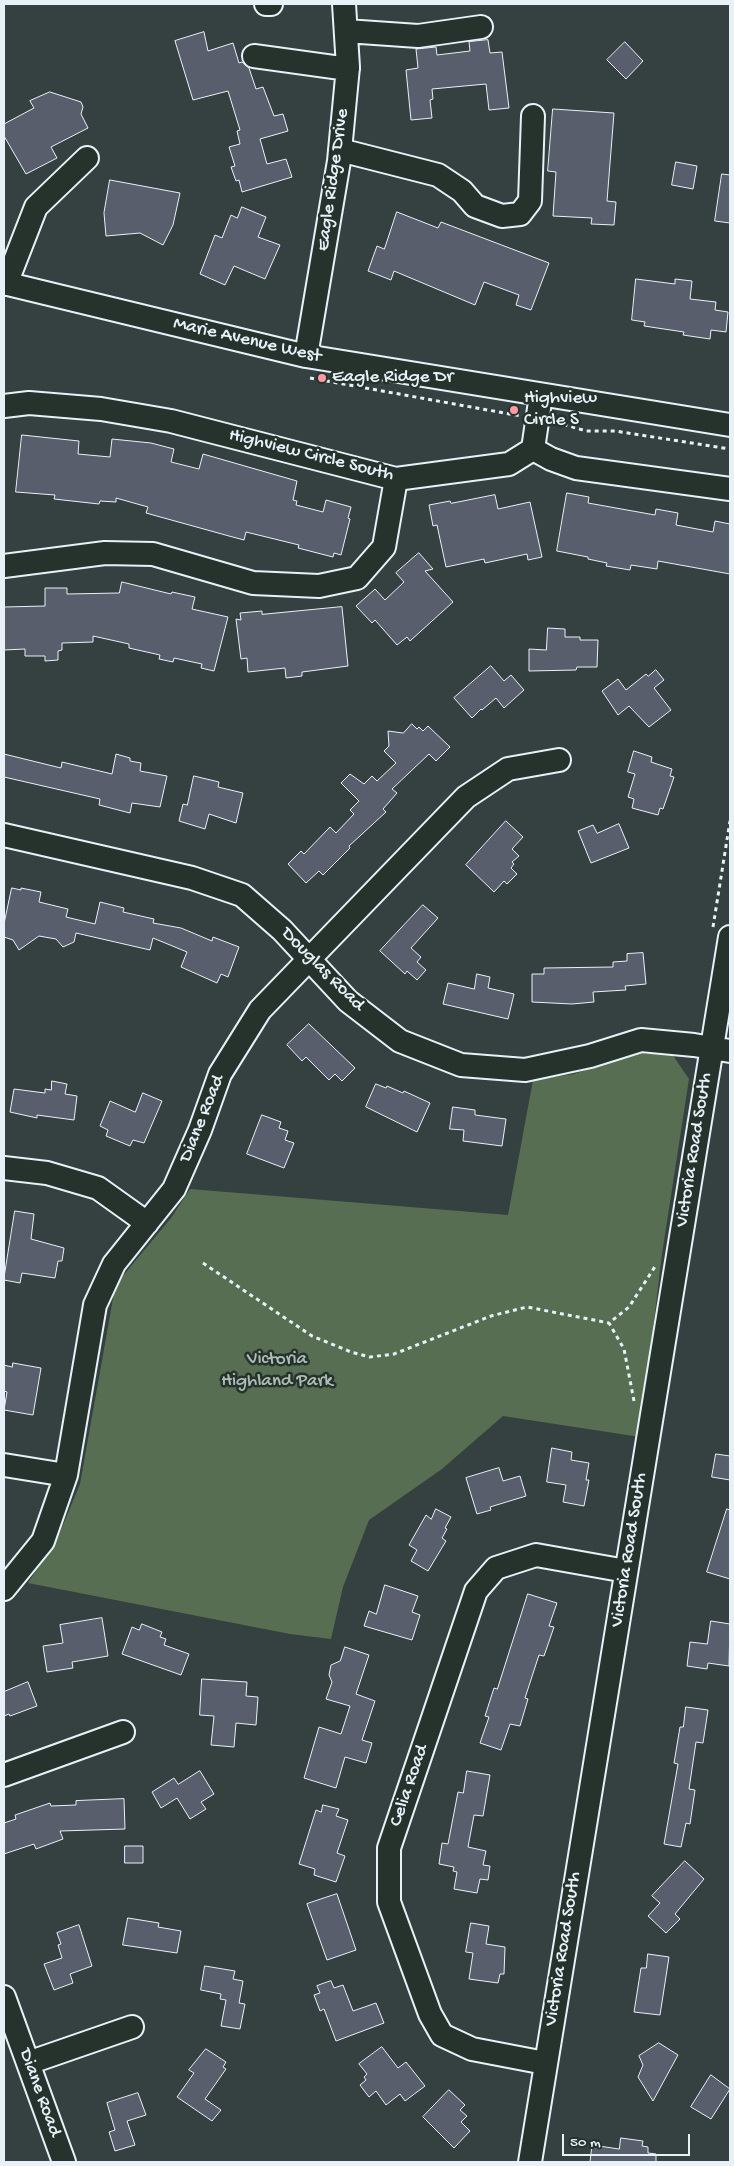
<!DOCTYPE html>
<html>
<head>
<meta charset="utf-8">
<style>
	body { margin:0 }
	#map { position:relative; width:734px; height:2166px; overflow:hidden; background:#354040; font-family:"Gochi Hand",sans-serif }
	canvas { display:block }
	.frame { position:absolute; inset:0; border:5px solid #e8f1f8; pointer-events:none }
	.scale { position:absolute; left:562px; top:2134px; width:128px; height:22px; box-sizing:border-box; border:2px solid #e8f1f8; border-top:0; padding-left:6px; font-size:15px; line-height:18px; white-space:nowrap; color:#e8f1f8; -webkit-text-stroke:4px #26332d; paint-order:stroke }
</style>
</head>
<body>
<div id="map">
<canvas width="734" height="2166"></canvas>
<div class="frame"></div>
<div class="scale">50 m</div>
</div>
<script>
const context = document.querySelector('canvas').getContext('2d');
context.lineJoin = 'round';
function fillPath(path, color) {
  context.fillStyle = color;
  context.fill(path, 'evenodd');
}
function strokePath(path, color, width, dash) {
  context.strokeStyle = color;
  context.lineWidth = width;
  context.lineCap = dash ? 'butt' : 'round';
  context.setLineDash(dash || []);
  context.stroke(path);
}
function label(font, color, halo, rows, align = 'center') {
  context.font = font + ' "Gochi Hand",sans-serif';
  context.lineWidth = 5;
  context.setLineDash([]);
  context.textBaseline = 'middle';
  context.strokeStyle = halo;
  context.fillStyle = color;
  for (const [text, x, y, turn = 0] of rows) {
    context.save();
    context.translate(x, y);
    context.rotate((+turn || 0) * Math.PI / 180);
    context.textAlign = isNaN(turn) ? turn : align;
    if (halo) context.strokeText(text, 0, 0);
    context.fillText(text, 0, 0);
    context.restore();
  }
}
const green = new Path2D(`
	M641,1054H672L689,1079L662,1254L640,1437L503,1416L442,1469L369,1520L343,1587L331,1639L290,1634L28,1583L58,1537L80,1484L114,1293L121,1278L171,1218L190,1189L508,1215L533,1080L574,1074L608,1062Z`);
const building = new Path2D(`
	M204,32L208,51L233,43L239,63L242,62L249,68L256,89L263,87L274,116L283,114L288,131L260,139L267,164L286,159L292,177L242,192L239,180L236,181L231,167L235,166L229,147L240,144L237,131L240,130L228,91L193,100L175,41Z
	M488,40L490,53L502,52L509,108L489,110L486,84L432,89L433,99L430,100L432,118L411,120L406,70L418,68L416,49L436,47L437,55L470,51L469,42Z
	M625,42L643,61L626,79L607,60Z
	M50,92L81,102L83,107L81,114L88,128L51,147L57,158L26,174L4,136V124L34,108L30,101Z
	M553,109L614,113L607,201L616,202L614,225L591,224L592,218L553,216L556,172L548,171Z
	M676,162L697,166L693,189L672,185Z
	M722,174L730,175V223L715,221Z
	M110,180L180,193L173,225L163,245L140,233L106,236L104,213Z
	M242,207L266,217L258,237L280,245L265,279L234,266L225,285L200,274L215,235L222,238L231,215L237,218Z
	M397,212L438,228L441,222L549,263L531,310L516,305L519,295L484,282L475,305L394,271L391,280L368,271L377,246L384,249Z
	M636,279L675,284V279L692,281L690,299L716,302L715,310L728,312L726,332L711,330L710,339L683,335L684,332L644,326L645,322L632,320Z
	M22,435L79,441L78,454L110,457L112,439L151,443L174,449L171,462L199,469L203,454L297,481L293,500L297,501L296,505L323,512L326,500L351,507L348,518L350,519L341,555L334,553L333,557L298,548L299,545L246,532L244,540L229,536L146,513L148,507L116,498V502L100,501L99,504L54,499L55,495L16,492Z
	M567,493L589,497L588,503L655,515L656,509L678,513L676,525L713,532L715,521L730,524V574L658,561L657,569L631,565L630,570L606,566L607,563L588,559V557L557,551Z
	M495,495L498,509L530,502L542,557L528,560L527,554L485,563L484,559L446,567L437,525L433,526L429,505L450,501L451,503Z
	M419,553L433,569L425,571L453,602L410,641L407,637L397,645L375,620L372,623L356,606L375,589L385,600L404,582L396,573Z
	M122,582L171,594L172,592L195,597L192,609L228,617L214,671L201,668L202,664L174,658L173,662L159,659L160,655L129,648V644L93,636V642L62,643V650L58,651V660L45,661V656H25V649L4,650V607L45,606V588H67V594L119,593Z
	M342,607L348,666L302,672V676L286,678L285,668L248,672L247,658L241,659L236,619L241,620L240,613L262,611V614Z
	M548,628L565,629V637H580V640H598L597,667H577L576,670L529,671V649L546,650Z
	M491,666L504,681L511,675L524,690L504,708L496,698L482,710L481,709L472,718L454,698Z
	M656,670L664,680L654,688L671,710L649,727L629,706L618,715L602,691L618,679L626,690L646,674L648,676Z
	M412,724L417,729L419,727L423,731L428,726L450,747L436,761L429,754L392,789L397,793L383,809L386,812L349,846L350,848L323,875L319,871L306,883L288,864L301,851L304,854L330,827L336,833L354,814L350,810L359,801L341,783L350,774L364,784L372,776L377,781L396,763L384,751L389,746L388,731L403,733Z
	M634,751L652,757L651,762L672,769L670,776L674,777L663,809L660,808L658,815L632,808L634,799L628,797L635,774L628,772Z
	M4,754L61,768L62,762L112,774L116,754L130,758V761L141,763L140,771L167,776L160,807L132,803L130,813L99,805L100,799L4,777Z
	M194,776L219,782L218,787L243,793L236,823L209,814L205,829L179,821L183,804L187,805Z
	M506,821L523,837L512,849L519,856L512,862L514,864L511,868L517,874L507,884L504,881L494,892L466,865Z
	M619,824L629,848L591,863L578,831L593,825L597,833Z
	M12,888L21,890V888L41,892L39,902L68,909L66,917L95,924L100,902L124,908L123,912L154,919L153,923L181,928L212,941L213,937L239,947L228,977L221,974L217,983L181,967L187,952L153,938L150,950L76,933L74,942L63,947L56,939L39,936L19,950L13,940L4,937V924Z
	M423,905L438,918L411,948L421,957L417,962L426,970L417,980L407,971L405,974L380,951Z
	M643,953L646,984L625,986L626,990L593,992L594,1002L572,1004L532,1002V974H544V968L613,967V962L627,961V954Z
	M477,974L490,977L488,988L514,994L508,1019L443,1004L448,983L474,989Z
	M309,1024L355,1068L342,1081L335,1074L329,1080L306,1057L302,1061L287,1045Z
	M52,1081L67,1084L65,1094L77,1096L74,1120L37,1115V1118L10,1112L14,1089L45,1093V1089L51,1090Z
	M376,1084L386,1088L387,1086L403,1093L404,1091L430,1103L417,1132L366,1107Z
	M143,1093L162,1101L144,1143L133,1140L130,1146L106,1136L108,1130L100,1126L110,1101L135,1112Z
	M453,1107L475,1110V1115L506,1119L502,1146L463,1141L464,1130L450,1129Z
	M262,1115L281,1122L279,1128L288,1131L285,1140L294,1143L284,1168L247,1154Z
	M15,1211L34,1214L31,1239L64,1248L62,1261H58L55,1278L22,1273L20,1283L4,1280Z
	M13,1363L41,1368L33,1415L4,1410L7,1392L4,1391V1365L12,1367Z
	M552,1448L572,1452L571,1460L589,1463L586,1480H589L584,1506L563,1502L566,1485L547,1482Z
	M716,1454L730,1456V1480L712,1477Z
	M499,1468L503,1481L520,1476L526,1496L490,1507L491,1510L477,1514L466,1478Z
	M436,1509L451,1517L445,1528L447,1529L442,1538L446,1541L428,1571L411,1561L417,1550L409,1545L426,1515L431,1519Z
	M727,1509L730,1510V1579L707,1572Z
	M385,1585L418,1596L412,1612L420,1615L412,1640L364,1626L369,1611L376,1614Z
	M528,1594L557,1603L549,1626L554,1627L544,1656L539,1655L525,1698L528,1699L520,1726L510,1724L501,1750L480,1743L489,1717L485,1716L494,1688L497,1689Z
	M102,1618L108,1656L72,1662L73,1668L47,1672L43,1646L63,1643L60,1625Z
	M711,1621L730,1624L729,1666L708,1663L707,1669L687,1666L690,1642L707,1644Z
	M142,1624L162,1632L160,1637L166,1639L164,1645L189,1654L181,1675L122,1654L132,1627L139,1630Z
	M345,1647L369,1655L356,1694L375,1701L362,1740L372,1743L366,1763L345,1757L336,1788L304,1778L319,1727L341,1734L350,1706L326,1699L332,1682L329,1675L331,1665L340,1661Z
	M202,1679L247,1682L246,1696L258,1697L256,1725L236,1723L234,1747L211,1745L214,1716L200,1715Z
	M28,1682L37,1706L10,1716L9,1714L4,1716V1692Z
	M686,1707L708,1710L703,1743L696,1742L689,1789L695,1790L690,1824L686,1823L681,1847L664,1844L678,1764L674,1763L680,1727H683Z
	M200,1771L214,1794L201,1802L206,1809L190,1819L177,1798L161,1808L152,1792L174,1778L178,1784Z
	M467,1771L490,1775L483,1816L474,1815L468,1847L486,1851L483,1865L490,1866L488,1880L480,1879L477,1893L454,1889L457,1872L453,1871L454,1867L439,1864L442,1843L448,1844L458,1792L463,1793Z
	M124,1799L125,1829L60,1831L63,1839L36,1849L34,1844L4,1854V1823L16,1819L15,1815L50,1803L51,1806L76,1805V1801Z
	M323,1805L339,1809L336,1816L348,1820L337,1853L345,1856L336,1882L314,1875L315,1869L299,1864L316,1810L321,1812Z
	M125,1846H143V1863H125Z
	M685,1861L704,1879L675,1914L680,1919L666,1933L648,1916L660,1903L652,1896Z
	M337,1894L356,1950L327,1960L307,1904Z
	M128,1918L159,1923L158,1927L181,1931L177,1953L123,1945Z
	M471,1923L489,1926L486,1944L505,1947L504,1974H500L498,1983L469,1979L473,1953L466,1952Z
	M79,1925L92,1966L70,1974L73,1983L54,1990L44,1964L62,1958L58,1945L61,1944L57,1933Z
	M648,1954L669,1957L660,2015L634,2012L641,1968H646Z
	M205,1966L235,1971L233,1979L243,1981L239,2003L245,2004L240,2029L221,2026L226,2000L220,1999L221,1994L201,1990Z
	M331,1981L334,1988L343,1985L353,2011L376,2003L384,2023L336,2041L324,2009L320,2011L314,1995L320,1993L317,1986Z
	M659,2043L678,2055L653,2101L638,2077L643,2065L639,2056Z
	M382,2047L398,2068L406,2062L425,2086L405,2101L400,2094L386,2105L376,2091L369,2097L360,2085L366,2080L364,2077L367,2074L359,2064Z
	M206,2049L226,2062L223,2067L226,2069L205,2099L221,2110L212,2121L177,2097L194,2073L189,2070Z
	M711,2075L730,2089L711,2119L691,2107Z
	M449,2090L465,2105L460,2110L467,2116L461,2122L470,2131L454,2148L423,2117Z
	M138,2093L146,2115L127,2121L135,2145L115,2151L109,2132L115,2130L107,2103Z
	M621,2138L643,2141L642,2146L648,2147V2153L656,2154V2162H590L592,2145L619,2149Z`);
const path = new Path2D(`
	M310,378L521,416
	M556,422L586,431H615L730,449
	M713,927L730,821
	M203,1263L312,1336L351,1352L370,1357L394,1354L491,1316L527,1307L609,1323
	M634,1401L624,1349L609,1323L629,1307L656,1265`);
const minor = new Path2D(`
	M266,4H271
	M346,31L418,36L481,27
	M254,56L348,69
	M340,150L438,175L462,191L475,206L502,216L520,214L530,201L533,116
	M4,283L306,356L730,425
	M6,284L36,207L87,158
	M306,356L339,161L348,67L344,4
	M4,406L29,403L101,409L171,421L396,479L509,464L533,449L551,459L576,468L730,489
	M533,449L541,395
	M4,566L105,553L153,554L253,583L319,586L357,578L384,547L396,479
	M4,835L192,878L242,895L282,930L348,1001L400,1041L461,1065L525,1070L590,1056L641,1040L694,1045L730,1051
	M4,1168L47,1173L98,1188L147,1223
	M4,1465L66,1475
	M4,1589L43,1541L66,1475L95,1305L114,1264L174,1189L200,1130L220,1074L260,1010L466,797L508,769L559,760
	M4,1775L123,1732
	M4,1997L64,2162
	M28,2063L132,2027
	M545,2063L472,2049L442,2035L430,2014L389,1902V1848L476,1591L496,1568L536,1555L626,1571
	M530,2162L730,937`);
const markers = [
	[322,378,5,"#ff9aa2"],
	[514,410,5,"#ff9aa2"]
];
const streetNames = [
	["Eagle Ridge Drive",334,180,-82],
	["Marie Avenue West",247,341,13],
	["Highview Circle South",311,456,14],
	["Douglas Road",322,970,45],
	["Diane Road",203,1119,-68],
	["Victoria Road South",695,1150,-81],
	["Victoria Road South",630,1550,-81],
	["Celia Road",410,1786,-71],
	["Victoria Road South",564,1949,-81],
	["Diane Road",39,2093,70]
];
const poiNames = [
	["Eagle Ridge Dr",332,378],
	["Highview",524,399],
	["Circle S",524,421]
];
const parkNames = [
	["Victoria",277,1360],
	["Highland Park",277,1382]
];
fillPath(green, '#586e52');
fillPath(building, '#595e6c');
strokePath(building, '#e8f1f8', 1);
strokePath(minor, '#e8f1f8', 26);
strokePath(path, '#e8f1f8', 3, [4, 4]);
strokePath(minor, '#26332d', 22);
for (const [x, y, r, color] of markers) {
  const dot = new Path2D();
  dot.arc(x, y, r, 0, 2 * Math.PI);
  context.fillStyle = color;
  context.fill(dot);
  strokePath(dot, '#26332d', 2);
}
label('19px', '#e8f1f8', '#26332d', streetNames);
label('19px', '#e8f1f8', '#26332d', poiNames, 'left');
label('19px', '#aebdb6', '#26332d', parkNames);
</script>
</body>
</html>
